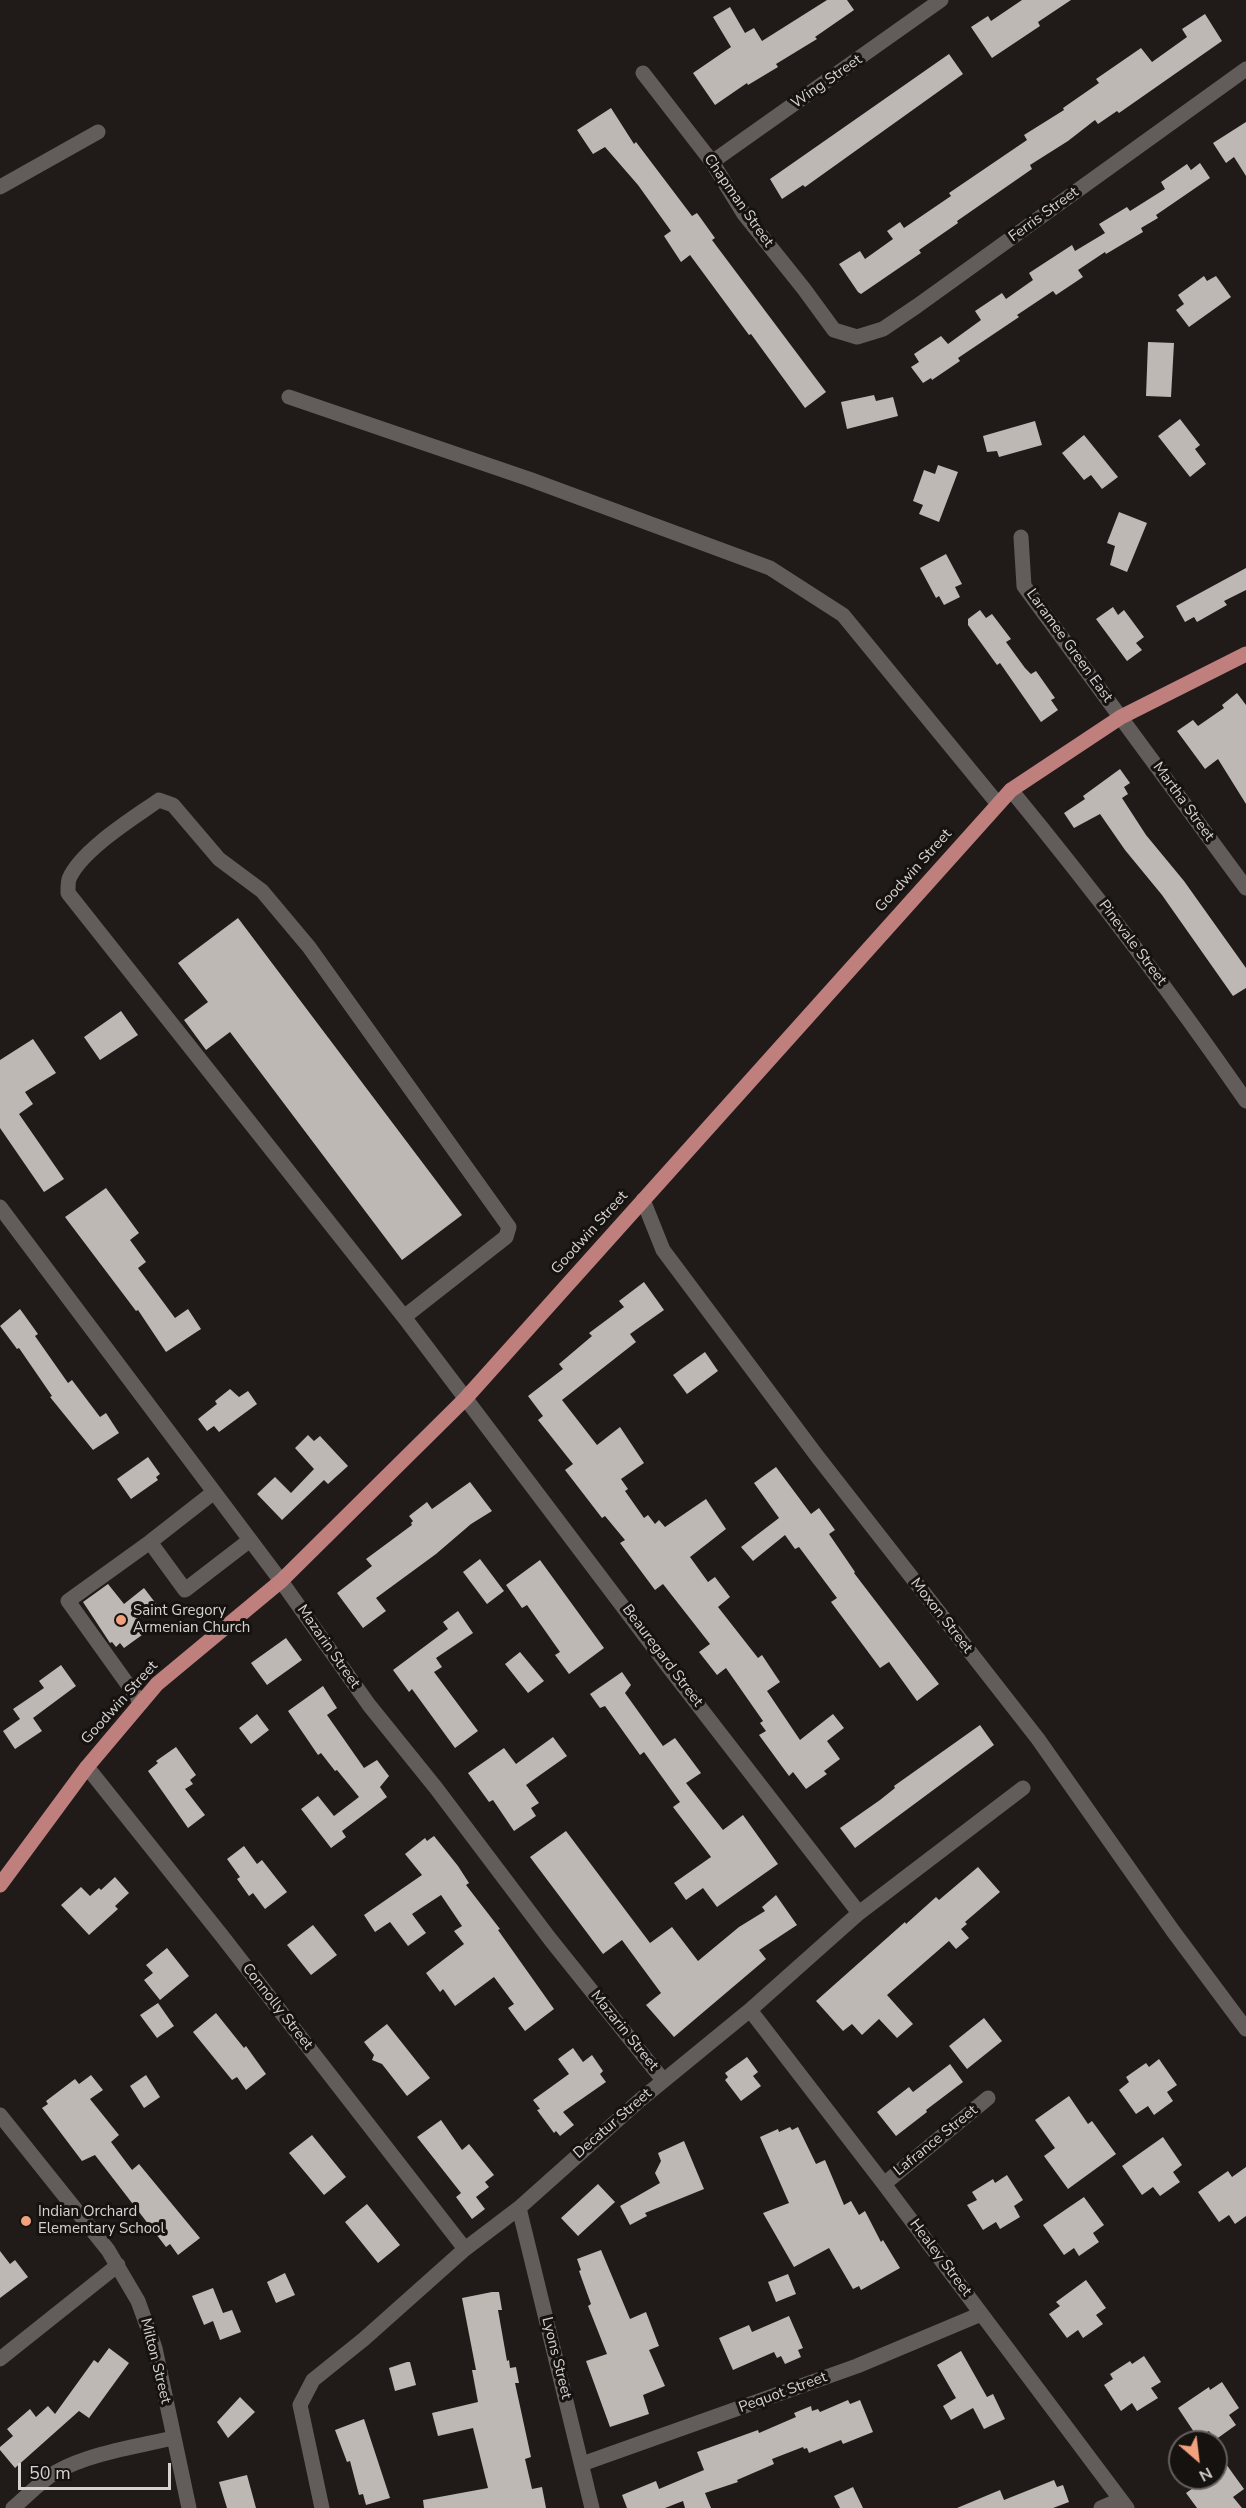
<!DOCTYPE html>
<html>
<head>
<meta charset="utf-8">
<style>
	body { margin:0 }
	#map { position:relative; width:1246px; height:2508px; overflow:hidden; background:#201b19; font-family:"Nunito Sans",sans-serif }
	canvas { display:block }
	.north { position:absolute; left:1168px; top:2430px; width:60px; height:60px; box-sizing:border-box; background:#161210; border:2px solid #625f5d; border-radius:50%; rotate:152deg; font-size:16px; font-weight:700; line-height:24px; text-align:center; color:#d5d2d0 }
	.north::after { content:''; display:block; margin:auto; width:21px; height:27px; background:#f1a17c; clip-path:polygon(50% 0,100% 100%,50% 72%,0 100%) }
	.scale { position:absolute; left:18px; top:2463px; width:153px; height:27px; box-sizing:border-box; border:3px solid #d5d2d0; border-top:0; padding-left:8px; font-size:18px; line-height:21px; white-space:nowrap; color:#d5d2d0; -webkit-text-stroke:4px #161210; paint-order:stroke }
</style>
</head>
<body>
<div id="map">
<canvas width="1246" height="2508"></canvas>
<div class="north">N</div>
<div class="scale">50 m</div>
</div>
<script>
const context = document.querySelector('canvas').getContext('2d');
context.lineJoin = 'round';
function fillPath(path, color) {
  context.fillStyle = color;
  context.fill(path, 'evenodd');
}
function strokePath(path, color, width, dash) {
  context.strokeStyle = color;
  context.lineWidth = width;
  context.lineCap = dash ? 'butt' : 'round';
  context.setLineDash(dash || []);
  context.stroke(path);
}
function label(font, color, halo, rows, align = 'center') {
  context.font = font + ' "Nunito Sans",sans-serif';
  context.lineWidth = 6;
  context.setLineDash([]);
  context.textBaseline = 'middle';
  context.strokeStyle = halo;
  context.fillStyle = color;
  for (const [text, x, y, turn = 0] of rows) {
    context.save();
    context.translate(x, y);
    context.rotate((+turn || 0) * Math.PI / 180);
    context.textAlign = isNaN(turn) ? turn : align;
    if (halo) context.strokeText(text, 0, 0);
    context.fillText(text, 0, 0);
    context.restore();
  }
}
const building = new Path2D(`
	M827,0H847L854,10L815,37L817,39L776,64L778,67L748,85L747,83L715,105L693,73L731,47L713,17L730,7L745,33L754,28L762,41Z
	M1022,0H1071L1038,22L1040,26L992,58L971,27L988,16L991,21Z
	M1205,14L1222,41L1119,113L1117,111L1098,124L1095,120L1068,141L1030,165L1032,169L957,221L958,223L919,250L921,253L861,294L858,292L839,264L860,251L865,259L893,239L887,231L900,222L904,228L951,196L949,193L1027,140L1024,135L1064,110L1063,108L1099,83L1096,79L1141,48L1152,62L1187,37L1182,29Z
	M949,54L963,74L805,187L803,185L782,199L770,179Z
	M611,108L634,144L636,142L692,216L697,213L715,238L712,240L826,392L805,408L751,334L749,335L690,255L681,262L664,236L671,231L638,185L605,147L593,154L577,130Z
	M1246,122V176L1234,157L1226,163L1213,143Z
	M1200,163L1210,178L1156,215L1158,218L1141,228L1143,232L1106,254L1105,252L1078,270L1083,277L1056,295L1053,291L1017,315L1019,317L958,358L960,361L932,380L931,378L923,383L911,367L919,362L914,354L941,336L948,344L981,320L975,311L1002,293L1006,299L1033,280L1029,273L1072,245L1075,251L1105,233L1099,224L1127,207L1130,211L1165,189L1161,182L1187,164L1191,170Z
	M1204,276L1207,281L1216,276L1231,297L1189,327L1176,310L1184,304L1178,295Z
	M1148,342L1174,343L1171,397L1146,396Z
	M874,395L876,401L893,397L898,416L847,429L841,402Z
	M1180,419L1200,445L1195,449L1206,464L1190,477L1158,436Z
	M1035,421L1042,445L999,457L997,451L987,452L983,436Z
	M1084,435L1118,477L1102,489L1091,475L1084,480L1062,453Z
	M938,465L958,472L939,522L919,514L923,505L913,501L924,470L935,474Z
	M1119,512L1147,523L1127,572L1110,565L1115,546L1107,543Z
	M946,554L962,584L955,587L960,597L944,605L939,596L936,598L920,568Z
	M1246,568V590L1224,601L1227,605L1197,622L1194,617L1185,622L1176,606Z
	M1113,607L1118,615L1124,610L1144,637L1136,643L1142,650L1127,661L1096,619Z
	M980,610L986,618L992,614L1011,639L1006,642L1025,668L1031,674L1036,671L1055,698L1051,700L1058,710L1041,722L1000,663L997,665L968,625V619Z
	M1237,693L1246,705V804L1218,759L1205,769L1177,731L1193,720L1198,726L1224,708L1222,705Z
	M1120,769L1130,783L1124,787L1128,794L1122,798L1146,835L1184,881L1246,968V988L1233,996L1162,895L1125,850L1100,814L1074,828L1064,813L1085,799L1083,796Z
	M238,918L462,1215L402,1260L230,1032L206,1050L184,1020L208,1002L178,963Z
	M121,1011L138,1035L100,1060L84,1037Z
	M33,1039L56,1073L25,1092L33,1104L19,1114L64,1179L44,1192L0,1128V1060Z
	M106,1188L139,1233L130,1240L146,1262L138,1268L175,1318L188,1309L201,1329L166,1352L138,1310L136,1311L65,1217Z
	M644,1282L664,1310L630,1334L636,1342L562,1400L597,1445L620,1427L644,1463L621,1479L628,1489L625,1491L644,1518L648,1515L655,1524L659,1520L665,1527L706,1499L726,1529L690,1557L708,1582L715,1577L730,1597L718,1607L758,1658L762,1655L780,1682L767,1691L800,1740L833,1714L844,1728L827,1741L840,1759L824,1771L827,1774L806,1789L793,1772L789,1776L759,1735L766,1731L760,1723L763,1721L726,1668L717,1675L699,1652L710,1644L663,1584L655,1590L620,1543L625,1540L605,1516L602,1518L565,1470L573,1464L538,1420L543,1416L528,1396L563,1369L559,1364L592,1336L589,1333L624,1307L619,1301Z
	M20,1309L38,1334L35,1336L68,1383L72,1380L100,1417L106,1413L119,1433L93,1450L50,1397L52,1396L19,1348L17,1349L0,1326Z
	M705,1352L718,1371L687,1394L673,1375Z
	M230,1389L239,1397L248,1391L257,1404L219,1432L214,1426L207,1431L198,1419L217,1404L215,1401Z
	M308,1435L314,1441L320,1436L348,1466L328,1484L324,1480L282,1520L257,1494L275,1477L291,1493L314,1469L295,1448Z
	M148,1457L160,1474L156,1477L158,1480L131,1499L117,1479Z
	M776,1467L811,1514L819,1508L835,1530L829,1534L855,1572L854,1573L939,1684L917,1701L889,1662L880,1668L831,1602L837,1598L799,1547L795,1549L785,1535L753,1561L741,1547L779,1518L754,1483Z
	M470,1482L492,1511L471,1524L436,1554L376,1598L386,1611L363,1628L337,1593L372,1566L366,1559L412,1525L411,1523L413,1521L409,1516L427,1502L432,1509Z
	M480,1559L504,1591L487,1604L463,1572Z
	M540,1560L604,1648L569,1674L555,1655L560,1652L527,1605L522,1608L506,1585Z
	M108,1584L124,1604L144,1588L157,1605L137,1620L141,1625L137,1628L142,1635L124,1648L120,1643L116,1647L112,1642L110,1643L83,1602Z
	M458,1611L473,1633L436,1658L442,1667L434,1672L478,1731L455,1748L412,1689L409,1692L393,1670L448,1629L443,1622Z
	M286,1638L302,1660L267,1685L251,1663Z
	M520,1652L544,1681L528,1693L505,1664Z
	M61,1665L76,1686L33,1718L42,1731L15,1749L3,1731L20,1719L13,1709L44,1688L39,1681Z
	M622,1672L631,1685L625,1693L663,1746L675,1738L701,1773L686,1783L723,1830L743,1815L778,1864L717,1907L703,1888L686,1900L674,1883L711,1857L673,1807L680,1802L644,1752L640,1755L605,1706L600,1708L590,1694Z
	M323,1686L337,1708L327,1715L364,1768L377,1760L389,1776L380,1787L387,1797L342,1831L346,1837L331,1848L301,1809L318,1796L334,1816L359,1797L337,1770L335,1771L321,1753L318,1755L288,1711Z
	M257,1714L269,1730L251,1744L239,1728Z
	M980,1725L994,1745L855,1848L840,1828L880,1800L895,1788L894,1786Z
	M553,1737L567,1756L526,1785L539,1803L531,1808L536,1816L514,1831L493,1800L489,1802L468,1773L504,1748L516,1764Z
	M176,1747L196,1775L190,1780L193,1784L185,1789L205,1815L188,1828L148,1771L158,1763L156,1761Z
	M566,1831L650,1943L672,1927L698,1961L739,1927L765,1911L762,1907L776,1895L797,1925L759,1950L766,1959L674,2037L646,2005L661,1993L622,1940L603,1954L530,1857Z
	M434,1836L458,1866L469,1883L466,1885L500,1929L498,1930L554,2009L525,2031L508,2008L514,2004L494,1977L455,2006L443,1989L440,1992L426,1973L464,1944L454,1931L462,1926L441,1895L412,1914L426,1933L408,1946L390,1922L375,1932L364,1915L422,1875L405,1854L425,1838L427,1841Z
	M244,1846L257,1864L262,1860L287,1892L265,1909L253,1893L249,1896L237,1879L240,1877L227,1859Z
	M978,1867L1000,1892L965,1922L967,1924L961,1929L969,1938L956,1949L949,1941L887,1995L913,2024L897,2038L879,2019L862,2035L852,2024L843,2031L816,2001L905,1922L906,1924L936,1897L939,1900Z
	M115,1877L129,1893L115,1906L118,1909L89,1935L61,1905L81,1887L90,1896L99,1888L101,1890Z
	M313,1925L337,1955L311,1975L287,1945Z
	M167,1948L189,1976L160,2000L144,1980L153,1973L146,1965Z
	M158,2003L174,2026L157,2038L140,2015Z
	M216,2013L244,2048L246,2046L266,2074L246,2090L237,2077L232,2080L193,2032Z
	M984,2018L1002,2041L967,2069L949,2046Z
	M387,2024L430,2078L407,2096L382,2064L372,2060L374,2055L364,2042Z
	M573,2048L583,2062L592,2055L603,2071L600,2074L606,2082L563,2112L574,2125L560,2136L556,2131L554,2133L537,2110L540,2109L533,2100L569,2074L558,2059Z
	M747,2057L758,2072L753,2076L761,2086L741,2101L725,2080L728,2077L725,2073Z
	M1159,2059L1177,2085L1167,2092L1173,2101L1154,2115L1148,2106L1136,2114L1119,2090L1129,2082L1126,2077L1146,2063L1149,2067Z
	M950,2064L963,2082L926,2110L927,2112L896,2136L877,2112L909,2087L913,2092Z
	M91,2075L103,2090L90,2099L119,2135L111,2142L132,2170L139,2164L200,2238L178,2255L170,2244L166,2247L95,2155L82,2161L42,2108L48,2104L46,2101L75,2079L79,2084Z
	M146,2075L160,2097L144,2108L130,2086Z
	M1069,2096L1088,2124L1092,2121L1116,2154L1068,2189L1044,2156L1055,2148L1035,2120Z
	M441,2120L462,2150L469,2144L494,2175L485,2182L489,2187L476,2197L485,2209L472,2219L456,2197L461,2193L417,2137Z
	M790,2127L792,2130L798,2127L816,2164L825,2160L844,2205L851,2201L859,2215L865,2211L881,2242L883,2240L900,2268L861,2290L859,2286L853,2289L829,2248L794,2267L763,2213L789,2203L760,2137L778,2129L779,2132Z
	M312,2135L346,2177L324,2195L289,2153Z
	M1163,2137L1182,2165L1173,2172L1180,2182L1160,2196L1153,2187L1142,2195L1122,2166Z
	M684,2141L704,2189L645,2213L647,2216L630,2225L620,2206L660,2183L655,2173L661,2161L658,2153Z
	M1246,2167V2216L1235,2224L1229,2215L1219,2222L1198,2192L1228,2171L1232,2177Z
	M1007,2175L1023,2200L1014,2206L1020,2217L1000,2229L996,2222L983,2230L967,2205L977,2200L972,2192L993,2179L995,2183Z
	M598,2184L615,2202L578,2236L561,2218Z
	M1084,2197L1104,2225L1093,2233L1099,2242L1079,2256L1074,2248L1064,2255L1043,2225Z
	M367,2204L400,2245L378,2263L345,2222Z
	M601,2250L630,2319L646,2312L659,2346L649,2350L665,2386L643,2395L649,2414L610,2427L586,2361L607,2354L588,2306L591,2304L579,2271L581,2270L577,2259Z
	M0,2251L10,2264L15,2260L28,2277L0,2298Z
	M285,2273L295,2295L276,2303L267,2282Z
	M788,2274L796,2294L776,2302L768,2282Z
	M1086,2280L1106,2308L1096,2315L1103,2324L1083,2338L1078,2330L1067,2338L1049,2314L1060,2306L1056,2302Z
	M213,2288L223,2313L232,2310L241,2332L220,2340L213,2321L204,2325L192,2296Z
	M492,2292H499L502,2310H498L507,2361L509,2360L510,2368L516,2367L519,2383H515L531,2457L525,2459L532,2489L542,2487L546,2508H424L423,2500L488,2488L473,2428L438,2436L432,2413L478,2402L472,2370H476L462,2298Z
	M789,2316L803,2348L798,2350L801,2357L785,2364L781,2356L777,2358L774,2352L733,2370L719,2338L749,2325L752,2332Z
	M109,2348L129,2363L89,2418L79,2411L15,2468L0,2450V2447L13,2436L7,2429L30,2409L36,2417L48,2406L55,2414L94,2360L98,2363Z
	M961,2351L987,2397L993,2394L1005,2419L984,2429L973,2408L951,2420L943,2406L956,2398L937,2365Z
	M1144,2356L1161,2382L1151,2388L1158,2398L1137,2411L1132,2403L1121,2411L1104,2385L1113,2379L1110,2374L1130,2361L1132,2364Z
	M407,2362H410L416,2385L395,2391L389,2368Z
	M1222,2382L1239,2408L1229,2415L1236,2425L1215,2440L1209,2431L1198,2438L1178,2408L1209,2387L1210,2390Z
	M240,2397L255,2412L228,2438L217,2422Z
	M848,2400L850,2404L860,2400L873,2432L843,2444L841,2440L809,2453L807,2448L804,2449L803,2447L772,2459L774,2464L737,2480L738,2482L705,2493L711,2508H685L683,2501L665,2508H627L622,2495L656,2481L659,2489L704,2470L697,2452L758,2430L759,2433L796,2417L794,2413L811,2406L812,2411L818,2409L820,2412Z
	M364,2419L390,2498L366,2505L363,2494L359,2495L350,2461L347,2462L335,2430Z
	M1226,2464L1244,2489L1233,2497L1242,2508H1197L1186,2493L1196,2486L1190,2478H1216V2471Z
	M247,2475L256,2508H227L219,2482Z
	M1054,2480L1057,2487L1063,2485L1069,2502L1053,2508H957L1000,2490L1004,2500Z
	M853,2487L863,2508H840L834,2496Z`);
const minor = new Path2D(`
	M643,73L712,162L744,214L804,289L834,330L857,337L883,329L917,306L1246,69
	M712,162L941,0
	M0,187L98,132
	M289,397L529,479L770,568L843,615L998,804
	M1021,537L1024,586L1246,888
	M1011,790C1094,891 1172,994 1246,1101
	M643,1200L663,1250L817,1456L1038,1739L1173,1931L1246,2029
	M0,1207L281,1581L369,1705L436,1788L550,1939L663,2080
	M404,1317L506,1237L509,1227L309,947L262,891L219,859L173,805L159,800C135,817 81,850 69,879C68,882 68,889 68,893L404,1317L667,1665L859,1913
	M150,1542L185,1590L250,1540
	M141,1703L68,1601L150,1542L214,1492
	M87,1767L222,1936L465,2249
	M750,2010L884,2184L1127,2508
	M0,2115L108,2250L138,2301L155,2348L189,2508
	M884,2184L988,2098
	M519,2208L592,2508
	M0,2359L118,2265
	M582,2464L857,2366L981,2314
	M13,2508C27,2496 40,2482 56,2472C91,2453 134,2447 173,2438
	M322,2508L300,2405L313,2380L364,2339L465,2249L519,2208L640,2100L750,2010L859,1913L1023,1788
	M1101,2508L1120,2500`);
const major = new Path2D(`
	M0,1885L87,1767L157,1684L281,1581L465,1399L1011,790L1121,717L1246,654`);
const markers = [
	[121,1620,6,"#f1a17c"],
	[26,2221,6,"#f1a17c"]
];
const streetNames = [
	["Wing Street",827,82,-35],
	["Chapman Street",738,201,55],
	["Ferris Street",1044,215,-36],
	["Laramee Green East",1069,646,54],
	["Martha Street",1183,802,54],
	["Goodwin Street",914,871,-48],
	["Pinevale Street",1132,943,53],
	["Goodwin Street",590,1233,-48],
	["Moxon Street",941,1616,52],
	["Mazarin Street",328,1647,55],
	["Beauregard Street",662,1656,53],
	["Goodwin Street",120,1703,-48],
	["Connolly Street",277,2007,52],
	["Mazarin Street",624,2031,51],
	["Decatur Street",613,2124,-41],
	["Lafrance Street",936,2141,-39],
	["Healey Street",940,2258,53],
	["Lyons Street",556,2358,76],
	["Milton Street",155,2361,76],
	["Pequot Street",783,2393,-20]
];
const poiNames = [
	["Saint Gregory",133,1611],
	["Armenian Church",133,1628],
	["Indian Orchard",38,2212],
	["Elementary School",38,2229]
];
fillPath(building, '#beb8b5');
strokePath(minor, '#625d5a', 15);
strokePath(major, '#bf807d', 15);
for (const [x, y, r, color] of markers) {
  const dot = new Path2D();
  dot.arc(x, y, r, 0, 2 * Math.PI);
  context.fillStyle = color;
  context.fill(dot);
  strokePath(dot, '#161210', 2);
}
label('15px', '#d5d2d0', '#161210', streetNames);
label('15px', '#d5d2d0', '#161210', poiNames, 'left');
</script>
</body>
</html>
